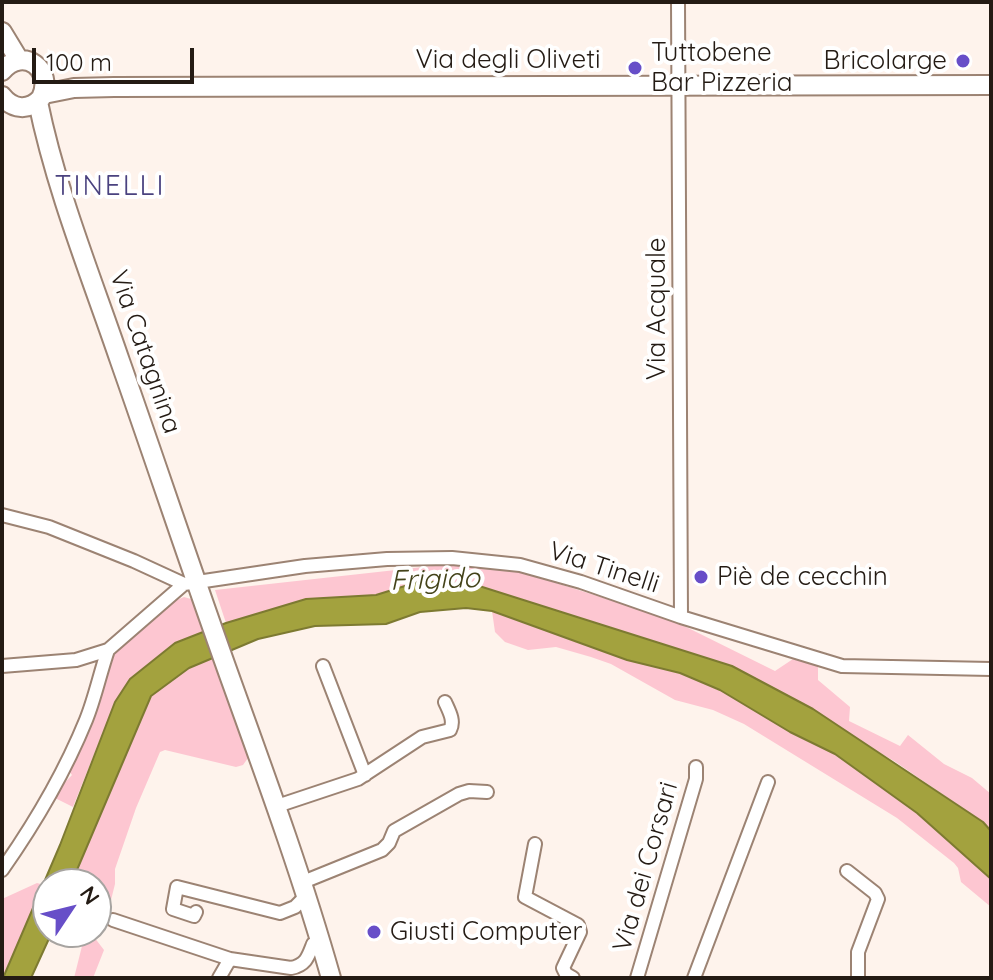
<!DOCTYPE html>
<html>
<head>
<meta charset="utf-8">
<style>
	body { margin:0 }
	#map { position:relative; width:993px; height:980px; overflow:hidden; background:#fef3ec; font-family:Quicksand,sans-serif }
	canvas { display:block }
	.frame { position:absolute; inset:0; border:4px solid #241b14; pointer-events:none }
	.north { position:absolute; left:32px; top:868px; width:80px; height:80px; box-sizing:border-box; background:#fff; border:2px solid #a7a4a1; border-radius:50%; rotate:55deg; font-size:22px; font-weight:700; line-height:32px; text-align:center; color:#241b14 }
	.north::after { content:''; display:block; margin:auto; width:28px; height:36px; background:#674ec8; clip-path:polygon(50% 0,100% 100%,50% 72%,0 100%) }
	.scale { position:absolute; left:32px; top:48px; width:162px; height:36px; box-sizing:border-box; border:4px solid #241b14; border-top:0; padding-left:10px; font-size:24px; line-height:28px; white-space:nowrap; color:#241b14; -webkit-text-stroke:6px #fff; paint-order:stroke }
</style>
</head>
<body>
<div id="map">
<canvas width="993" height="980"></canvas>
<div class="frame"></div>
<div class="north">N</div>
<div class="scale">100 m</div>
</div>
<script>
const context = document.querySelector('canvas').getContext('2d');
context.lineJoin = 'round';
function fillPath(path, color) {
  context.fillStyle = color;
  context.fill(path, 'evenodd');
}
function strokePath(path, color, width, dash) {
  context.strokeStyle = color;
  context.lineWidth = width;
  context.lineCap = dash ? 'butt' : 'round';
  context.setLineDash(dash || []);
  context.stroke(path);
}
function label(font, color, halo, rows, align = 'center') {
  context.font = font + ' Quicksand,sans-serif';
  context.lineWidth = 8;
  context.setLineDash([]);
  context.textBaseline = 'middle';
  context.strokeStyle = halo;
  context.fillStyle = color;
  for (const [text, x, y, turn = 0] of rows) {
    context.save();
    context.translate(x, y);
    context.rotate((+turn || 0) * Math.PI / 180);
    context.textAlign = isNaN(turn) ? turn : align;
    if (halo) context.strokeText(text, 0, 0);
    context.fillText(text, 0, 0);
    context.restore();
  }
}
const green = new Path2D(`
	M459,563L498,567L528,574L670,619L775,671L793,659L818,666V680L850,707L849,721L900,746L908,735L944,764L972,778L991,794V831L983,822L894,761L732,666L476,585L421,581L376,595L306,599L226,623L215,590Z
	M184,597L191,599L204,631L175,643L115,702L73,807L55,798L57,791L72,775L68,770L99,693H102L105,684L102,682L114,651L172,602Z
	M492,611L627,660L680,673L720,690L790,732L835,754L917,813L991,879V907L961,882L958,868L954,863L897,818L744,724L713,710L675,700L611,664L591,657L556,647L528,650L505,642L495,632Z
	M213,657L248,758L243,765L236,767L165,750L160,752L136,808L115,869V884L110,904L96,917V884H71L151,696L189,668Z
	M37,883L44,885L2,978V899Z
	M91,933L104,950L93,978H74L85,934Z`);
const water = new Path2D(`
	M421,581L476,585L732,666L813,709L983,822L991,831V879L917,813L835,754L790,732L720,690L680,673L627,660L492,611L466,608L420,612L386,624L315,626L258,639L189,668L151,696L71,884H48V932H52L31,978H3L60,845L115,702L130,679L175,643L226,623L306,599L376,595Z`);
const minor = new Path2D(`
	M678,2L681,617
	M2,515L49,527L134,561L184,584
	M184,584L305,566L387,559L452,558L520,565L581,582L681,617L842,666L991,669
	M2,666L76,660L108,650L184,584
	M323,666L365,775
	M277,806L358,779L422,737L450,730C455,721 449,711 445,702
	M535,844L525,897L578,925L580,932L563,968L566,974L573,978
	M2,870C35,823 64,774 86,720C95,698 100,673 108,650
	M847,871L875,893L878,899L858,952V978
	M303,882L382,850L389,843L394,831L459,794L469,791L487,792
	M196,912L194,916L173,909L177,887L280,913L295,907L307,895
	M113,920L230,959L291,968C306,965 308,957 313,944L320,940
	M219,978L230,959
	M637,978L696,779V767
	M694,978L768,782`);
const secondary = new Path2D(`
	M2,32L19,60
	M2,71C23,46 55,69 41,98C29,111 13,110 2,96
	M44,94L74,88L114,87L991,85
	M38,102C56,190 91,276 120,361C158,469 194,578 233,686C268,783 303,879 331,978`);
const markers = [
	[963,61,8,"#674ec8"],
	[635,68,8,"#674ec8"],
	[701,577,8,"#674ec8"],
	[374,932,8,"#674ec8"]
];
const poiNames = [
	["Tuttobene",651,53],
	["Bar Pizzeria",651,83],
	["Bricolarge",947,61,"right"],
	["Piè de cecchin",717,577],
	["Giusti Computer",390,932]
];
const streetNames = [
	["Via degli Oliveti",508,60],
	["Via Acquale",657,309,-90],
	["Via Catagnina",145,352,71],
	["Via Tinelli",604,568,18],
	["Via dei Corsari",646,867,-74]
];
const neighbourhoodNames = [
	["TINELLI",110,187]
];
const waterNames = [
	["Frigido",435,580,-2]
];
fillPath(green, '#fdc6d1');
fillPath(water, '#a3a23e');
strokePath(water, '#7d7a31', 2);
strokePath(minor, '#9c8373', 16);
strokePath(secondary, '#9c8373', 22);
strokePath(minor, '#fff', 12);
strokePath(secondary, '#fff', 18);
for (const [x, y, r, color] of markers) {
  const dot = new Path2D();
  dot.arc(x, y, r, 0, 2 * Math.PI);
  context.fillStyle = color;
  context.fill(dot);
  strokePath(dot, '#fff', 3);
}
label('26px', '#241b14', '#fff', poiNames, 'left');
label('26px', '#241b14', '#fff', streetNames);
context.letterSpacing = '2px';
label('28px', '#4a427f', '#fff', neighbourhoodNames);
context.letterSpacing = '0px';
label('italic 28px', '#44431a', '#fff', waterNames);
</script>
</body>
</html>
